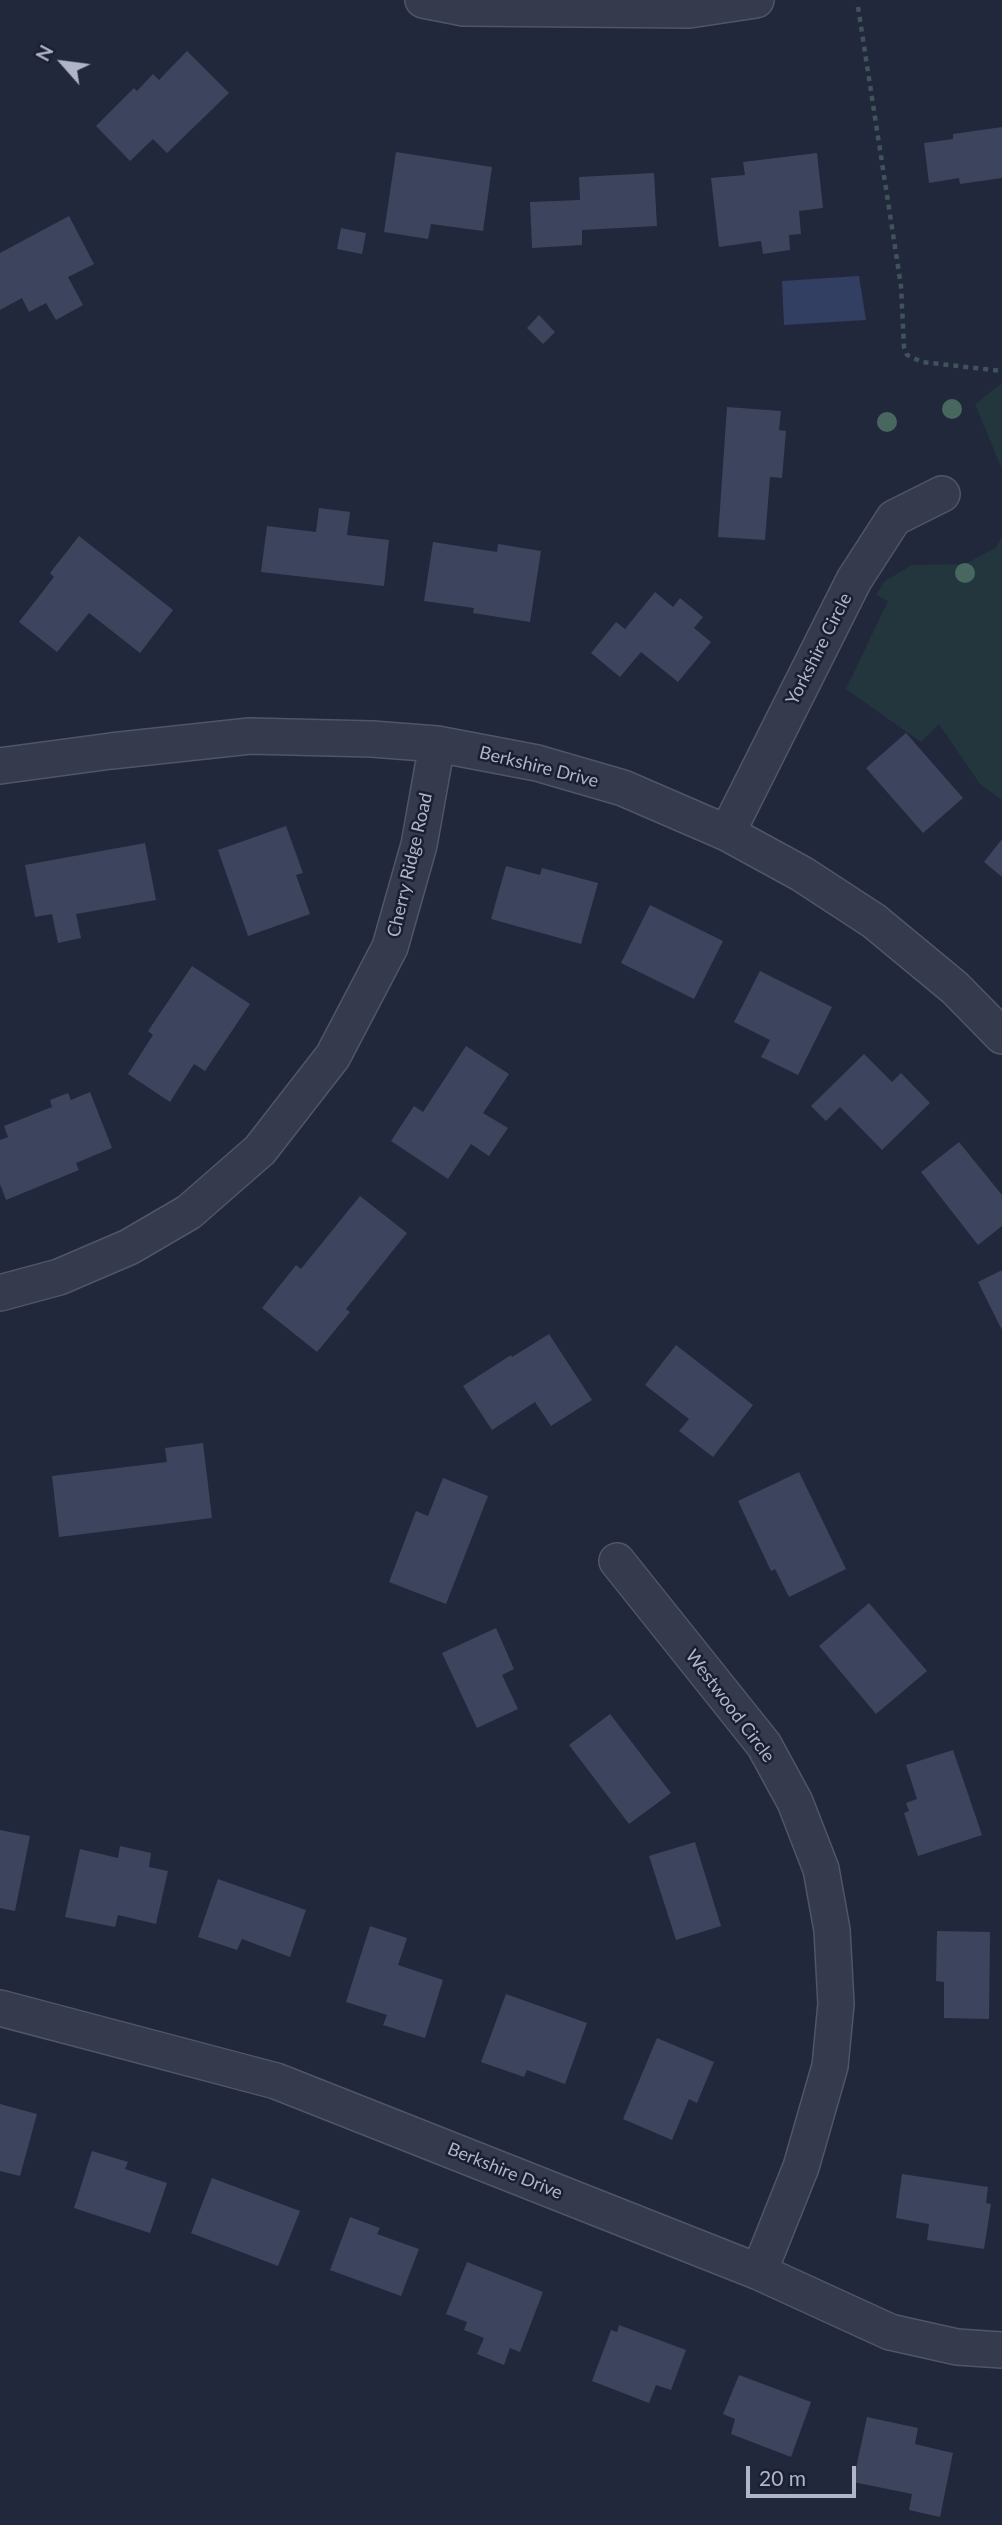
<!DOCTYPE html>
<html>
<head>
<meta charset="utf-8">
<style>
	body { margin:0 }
	#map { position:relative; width:1002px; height:2525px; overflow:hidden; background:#21283c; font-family:Lato,sans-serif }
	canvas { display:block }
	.north { position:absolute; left:28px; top:28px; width:70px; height:70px; -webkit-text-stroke:5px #1a2031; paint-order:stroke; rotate:298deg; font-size:19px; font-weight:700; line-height:28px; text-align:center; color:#b0b5c8 }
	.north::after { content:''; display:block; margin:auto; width:24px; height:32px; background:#b0b5c8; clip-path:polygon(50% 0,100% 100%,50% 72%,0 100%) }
	.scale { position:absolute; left:746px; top:2466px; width:110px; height:32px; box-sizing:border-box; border:4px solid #b0b5c8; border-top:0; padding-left:9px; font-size:21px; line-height:24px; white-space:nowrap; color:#b0b5c8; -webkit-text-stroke:5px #1a2031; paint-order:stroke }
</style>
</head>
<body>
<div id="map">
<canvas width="1002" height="2525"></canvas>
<div class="north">N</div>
<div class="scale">20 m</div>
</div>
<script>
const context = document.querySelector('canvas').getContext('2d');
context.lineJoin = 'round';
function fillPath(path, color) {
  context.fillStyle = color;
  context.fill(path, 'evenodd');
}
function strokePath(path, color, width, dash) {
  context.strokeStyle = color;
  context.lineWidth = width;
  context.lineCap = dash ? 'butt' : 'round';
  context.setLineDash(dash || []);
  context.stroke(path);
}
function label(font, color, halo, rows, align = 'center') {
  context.font = font + ' Lato,sans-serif';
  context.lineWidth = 5;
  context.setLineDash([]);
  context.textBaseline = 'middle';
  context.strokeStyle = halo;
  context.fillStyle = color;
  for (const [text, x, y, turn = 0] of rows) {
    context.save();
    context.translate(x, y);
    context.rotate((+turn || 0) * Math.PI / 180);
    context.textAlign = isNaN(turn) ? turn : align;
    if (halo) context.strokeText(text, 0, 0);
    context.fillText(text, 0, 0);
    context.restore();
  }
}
const green = new Path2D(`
	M1002,383V469L975,404Z
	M1002,536V800L980,784L939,724L921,742L846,689L888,601L876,595L885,581L912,565L965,564L996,548Z`);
const water = new Path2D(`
	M859,276L866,320L784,325L782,281Z`);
const building = new Path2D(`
	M187,51L229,93L167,153L153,139L130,161L96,126L134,88L137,91L153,74L159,80Z
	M1002,127V178L960,184L959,178L929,183L924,143L953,139V134Z
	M396,152L492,167L483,231L431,224L428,239L384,232Z
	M817,153L823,208L799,211L801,234L789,235L790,250L763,254L761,241L719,247L711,178L745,175L743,162Z
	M654,173L657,226L582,230V245L532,248L530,202L580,200L579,177Z
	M69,216L94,264L68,277L83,305L56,320L46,303L29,312L22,298L0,310V253Z
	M341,228L366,233L362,254L337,249Z
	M539,315L555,332L543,344L527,328Z
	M727,407L781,411L779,430L786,431L782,478L770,477L765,540L718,537Z
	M319,508L350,512L347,535L389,540L384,586L261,572L267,526L316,532Z
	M79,536L173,610L140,653L89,613L57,652L19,622L54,577L50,573Z
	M433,542L497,552L498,544L541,551L530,622L473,613L474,608L424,601Z
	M655,592L673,607L680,598L703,617L694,628L711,642L678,682L641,652L620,677L591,653L616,622L625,629Z
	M906,733L963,798L923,833L866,768Z
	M286,826L303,873L296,875L310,914L248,936L218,850Z
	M1002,839V877L984,862Z
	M145,843L156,900L76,914L81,938L58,943L52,914L35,917L25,865Z
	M506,866L540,875L542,868L598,883L581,944L491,919Z
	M650,905L723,941L694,999L621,963Z
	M192,966L250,1004L205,1071L194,1064L170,1102L128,1074L153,1035L148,1031Z
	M760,971L832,1007L798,1075L761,1057L770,1040L734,1022Z
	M466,1046L509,1074L483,1113L508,1128L489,1156L471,1144L448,1179L391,1141L414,1106L423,1112Z
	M864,1054L892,1082L901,1073L930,1103L882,1150L840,1107L826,1121L811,1106Z
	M90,1092L112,1148L76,1163L79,1170L6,1200L0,1184V1140L8,1137L4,1126L52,1107L50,1100L68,1093L71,1100Z
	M959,1142L1002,1195V1226L978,1245L921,1172Z
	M360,1196L407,1233L346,1309L350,1312L317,1352L262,1308L296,1265L301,1269Z
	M1002,1270V1330L978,1282Z
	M549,1334L592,1400L551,1426L535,1402L492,1430L463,1386L511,1355L512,1357Z
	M676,1345L753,1405L713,1457L679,1431L689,1419L645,1385Z
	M203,1443L212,1518L59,1537L52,1476L167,1462L165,1448Z
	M799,1472L846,1569L789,1597L775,1569L771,1571L738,1501Z
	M443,1478L488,1496L446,1604L389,1582L416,1511L428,1516Z
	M869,1603L927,1671L876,1714L819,1646Z
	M496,1628L514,1669L502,1675L518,1709L477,1728L442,1653Z
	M610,1714L671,1793L629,1824L569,1745Z
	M953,1750L982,1835L918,1856L904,1813L909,1811L906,1803L917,1799L906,1765Z
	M0,1830L30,1836L15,1911L0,1908Z
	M695,1842L721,1926L676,1940L649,1856Z
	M120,1846L151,1853L149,1867L168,1871L156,1924L118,1915L115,1927L65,1917L80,1849L118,1858Z
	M218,1879L306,1910L290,1957L242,1939L237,1950L198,1937Z
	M370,1926L407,1938L398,1965L443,1980L425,2038L383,2025L387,2015L346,2002Z
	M937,1931L990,1932L989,2019L944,2018V1982L936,1981Z
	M506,1994L587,2023L565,2084L527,2070L524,2077L481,2062Z
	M657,2038L714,2062L697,2103L689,2099L672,2140L623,2119Z
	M0,2104L37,2114L20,2176L0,2171Z
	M92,2151L128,2162L125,2169L167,2183L150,2233L74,2208Z
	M902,2174L988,2187L986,2203L991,2204L984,2249L927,2240L929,2224L896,2218Z
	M212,2178L300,2211L278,2266L191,2233Z
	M350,2217L380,2228L377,2234L419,2249L401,2296L330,2270Z
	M467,2262L543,2292L520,2352L510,2348L504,2365L477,2354L484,2338L464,2330L467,2322L446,2314Z
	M619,2325L686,2350L671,2390L656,2385L649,2403L592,2381L611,2330L617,2332Z
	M739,2375L811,2402L791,2457L731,2434L735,2419L723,2414Z
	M867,2417L918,2428L915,2444L953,2453L940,2517L909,2510L912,2494L853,2482Z`);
const path = new Path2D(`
	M858,7L901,286L904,347L907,355L922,362L1002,371`);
const street = new Path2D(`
	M423,0L464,8L689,10L756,0
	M0,766L111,751L250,736L372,739L437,744L537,763L623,788L727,833L802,874L874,921L955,988L1002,1036
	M727,833L854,580L894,518L942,494
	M0,1293L59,1277L129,1247L189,1212L260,1150L333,1056L390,947L419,845L437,744
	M617,1561L764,1745L795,1802L821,1869L832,1930L836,2004L830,2066L801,2167L759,2272
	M0,2008L276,2081L759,2272L890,2332L957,2347L1002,2350`);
const trees = [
	[952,409],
	[887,422],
	[965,573]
];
const streetNames = [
	["Yorkshire Circle",819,649,-63],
	["Berkshire Drive",539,767,14],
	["Cherry Ridge Road",410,865,-77],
	["Westwood Circle",730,1706,53],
	["Berkshire Drive",505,2171,22]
];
fillPath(green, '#23363d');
fillPath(water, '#323e62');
fillPath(building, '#3d445d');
strokePath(street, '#505567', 38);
strokePath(path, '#41535a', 4.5, [5, 5]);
strokePath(street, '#353b4c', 35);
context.fillStyle = '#47675f';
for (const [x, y] of trees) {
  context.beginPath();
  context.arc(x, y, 10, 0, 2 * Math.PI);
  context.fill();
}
label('18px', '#b0b5c8', '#1a2031', streetNames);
</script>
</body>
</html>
